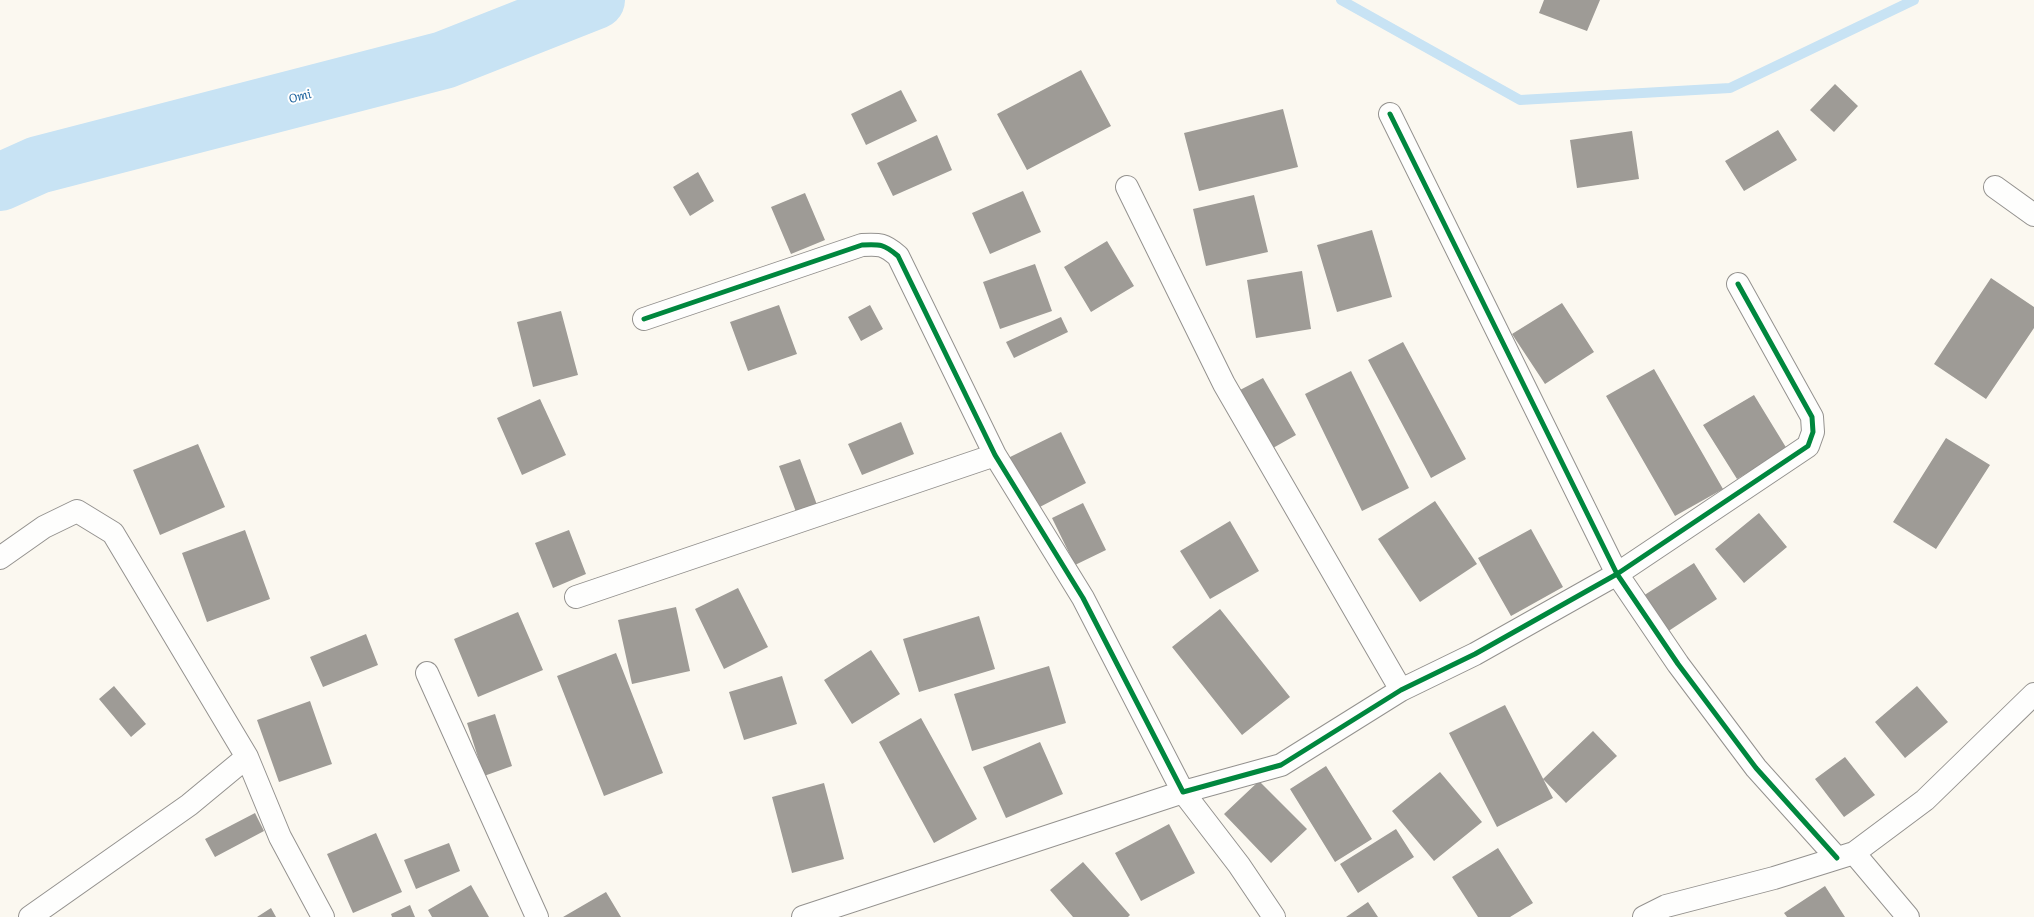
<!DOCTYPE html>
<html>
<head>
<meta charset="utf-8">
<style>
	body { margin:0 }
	canvas { display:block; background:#fbf8f0 }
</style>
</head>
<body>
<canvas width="2034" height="917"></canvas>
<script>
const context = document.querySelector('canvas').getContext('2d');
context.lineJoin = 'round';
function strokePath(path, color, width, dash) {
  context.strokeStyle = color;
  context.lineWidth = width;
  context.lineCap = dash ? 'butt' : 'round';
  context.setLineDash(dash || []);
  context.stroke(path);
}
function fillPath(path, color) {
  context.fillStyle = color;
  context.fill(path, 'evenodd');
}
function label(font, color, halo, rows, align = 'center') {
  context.font = font + ' Literata,serif';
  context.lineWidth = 4;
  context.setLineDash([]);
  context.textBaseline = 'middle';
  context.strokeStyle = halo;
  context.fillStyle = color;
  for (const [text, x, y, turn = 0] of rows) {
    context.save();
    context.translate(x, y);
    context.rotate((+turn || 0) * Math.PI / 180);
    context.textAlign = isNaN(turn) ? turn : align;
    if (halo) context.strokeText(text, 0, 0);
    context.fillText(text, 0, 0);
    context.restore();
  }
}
const stream = new Path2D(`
	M1341,0L1520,100L1730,88L1914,0`);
const river = new Path2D(`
	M0,182L38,165L444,60L596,0`);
const building = new Path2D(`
	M1544,0H1600L1587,31L1539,13Z
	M1081,70L1111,126L1027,170L997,114Z
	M1835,84L1858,106L1834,132L1810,110Z
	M901,90L917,121L866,145L851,114Z
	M1283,109L1298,167L1199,191L1184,133Z
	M1778,130L1797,160L1744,191L1725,161Z
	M1632,131L1639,179L1577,188L1570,140Z
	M937,135L952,170L893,196L877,163Z
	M698,172L714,201L690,216L673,187Z
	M1023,191L1041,232L990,254L972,213Z
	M805,193L825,240L791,254L771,207Z
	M1254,195L1268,252L1206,266L1193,209Z
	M1372,230L1392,297L1337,312L1317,245Z
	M1107,241L1134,286L1091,312L1064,267Z
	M1035,264L1052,311L1000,329L983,282Z
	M1302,271L1311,329L1256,338L1247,280Z
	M1991,278L2034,307V328L1986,399L1934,364Z
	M1562,303L1594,352L1545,384L1512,334Z
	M779,305L797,354L748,371L730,322Z
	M870,305L883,329L861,341L848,317Z
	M561,311L578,375L533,387L517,322Z
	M1061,317L1068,332L1014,358L1006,342Z
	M1403,342L1466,459L1431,478L1368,360Z
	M1654,369L1723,489L1675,516L1606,396Z
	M1351,371L1409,488L1362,511L1305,394Z
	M1263,378L1296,435L1273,448L1240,390Z
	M1754,395L1787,449L1737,479L1703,425Z
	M540,399L566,455L522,475L497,418Z
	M901,422L914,454L862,475L848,444Z
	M1061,432L1086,483L1034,510L1008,458Z
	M1946,438L1990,465L1936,549L1893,522Z
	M198,444L225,507L160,535L133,470Z
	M800,459L820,513L799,520L779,466Z
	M1435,501L1477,564L1420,602L1378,539Z
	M1083,503L1106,550L1075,565L1052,518Z
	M1759,513L1787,547L1744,583L1715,549Z
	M1230,521L1259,571L1210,599L1180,551Z
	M1531,529L1563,587L1511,616L1478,558Z
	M245,530L270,599L207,622L182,553Z
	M569,530L586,574L553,588L535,543Z
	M1694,563L1717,599L1667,632L1643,596Z
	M738,588L768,647L724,669L695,609Z
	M676,607L690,671L632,684L618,620Z
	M1220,609L1290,697L1242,735L1172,647Z
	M518,612L543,670L478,697L454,639Z
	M979,616L995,669L919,692L903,639Z
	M366,634L378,665L323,687L310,657Z
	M871,650L900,694L852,724L824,680Z
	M616,653L663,773L604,796L557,676Z
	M1049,666L1066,723L972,751L954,694Z
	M782,676L797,724L744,740L729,692Z
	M114,686L146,724L131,737L99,699Z
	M1917,686L1948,722L1905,758L1875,722Z
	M310,701L332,764L279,782L257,720Z
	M1505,705L1553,798L1497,827L1449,733Z
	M495,714L512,766L484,776L467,723Z
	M921,718L977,819L934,843L879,742Z
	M1593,731L1617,756L1566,803L1543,779Z
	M1040,742L1063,794L1006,818L983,767Z
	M1845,757L1875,795L1844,817L1815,779Z
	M1326,766L1372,839L1335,862L1290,789Z
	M1440,772L1482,822L1434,861L1392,811Z
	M1259,781L1307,829L1271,863L1224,814Z
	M824,783L844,859L792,873L772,797Z
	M255,813L264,831L215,857L205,839Z
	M1169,824L1195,873L1141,901L1115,853Z
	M1396,829L1414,857L1358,893L1340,864Z
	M376,833L402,892L353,913L327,854Z
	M449,843L460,871L416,889L404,860Z
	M1498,848L1533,903L1510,917H1478L1452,877Z
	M1083,862L1130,915L1128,917H1073L1050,890Z
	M471,885L489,917H432L428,910Z
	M1825,886L1845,917H1787L1784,913Z
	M606,892L621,917H563Z
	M1368,902L1378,917H1346Z
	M410,905L415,917H392L391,914Z
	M271,908L276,917H257Z`);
const minor = new Path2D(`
	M1390,114L1617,574L1678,664L1756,768L1837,858
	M1127,187L1224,384L1401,690
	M1995,187L2034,215
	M644,319L862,245C880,244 884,244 898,256L995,455L1083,598L1183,792L1281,765L1401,690L1475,654L1617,574L1808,446L1813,432L1812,417L1738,284
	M0,558L44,527L77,511L113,533L247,757L280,837L323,917
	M576,597L995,455
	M427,673L537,917
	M1854,853L1908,917
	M30,917L189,805L247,757
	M803,917L1183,792L1239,865L1274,917
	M1644,917L1666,906L1774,878L1854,853L1925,800L2034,694`);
const cycleway = new Path2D(`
	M1390,114L1617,574L1678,664L1756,768L1837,858
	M644,319L862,245C880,244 884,244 898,256L995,455L1083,598L1183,792L1281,765L1401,690L1475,654L1617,574L1808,446L1813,432L1812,417L1738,284`);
const waterNames = [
	["Omi",300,97,-15]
];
strokePath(stream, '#c8e3f4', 10);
strokePath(river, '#c8e3f4', 58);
fillPath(building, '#9e9b96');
strokePath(minor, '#94928f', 24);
strokePath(minor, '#fefefd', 22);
strokePath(cycleway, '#00873e', 5);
label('italic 12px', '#18609c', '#fff', waterNames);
</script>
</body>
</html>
